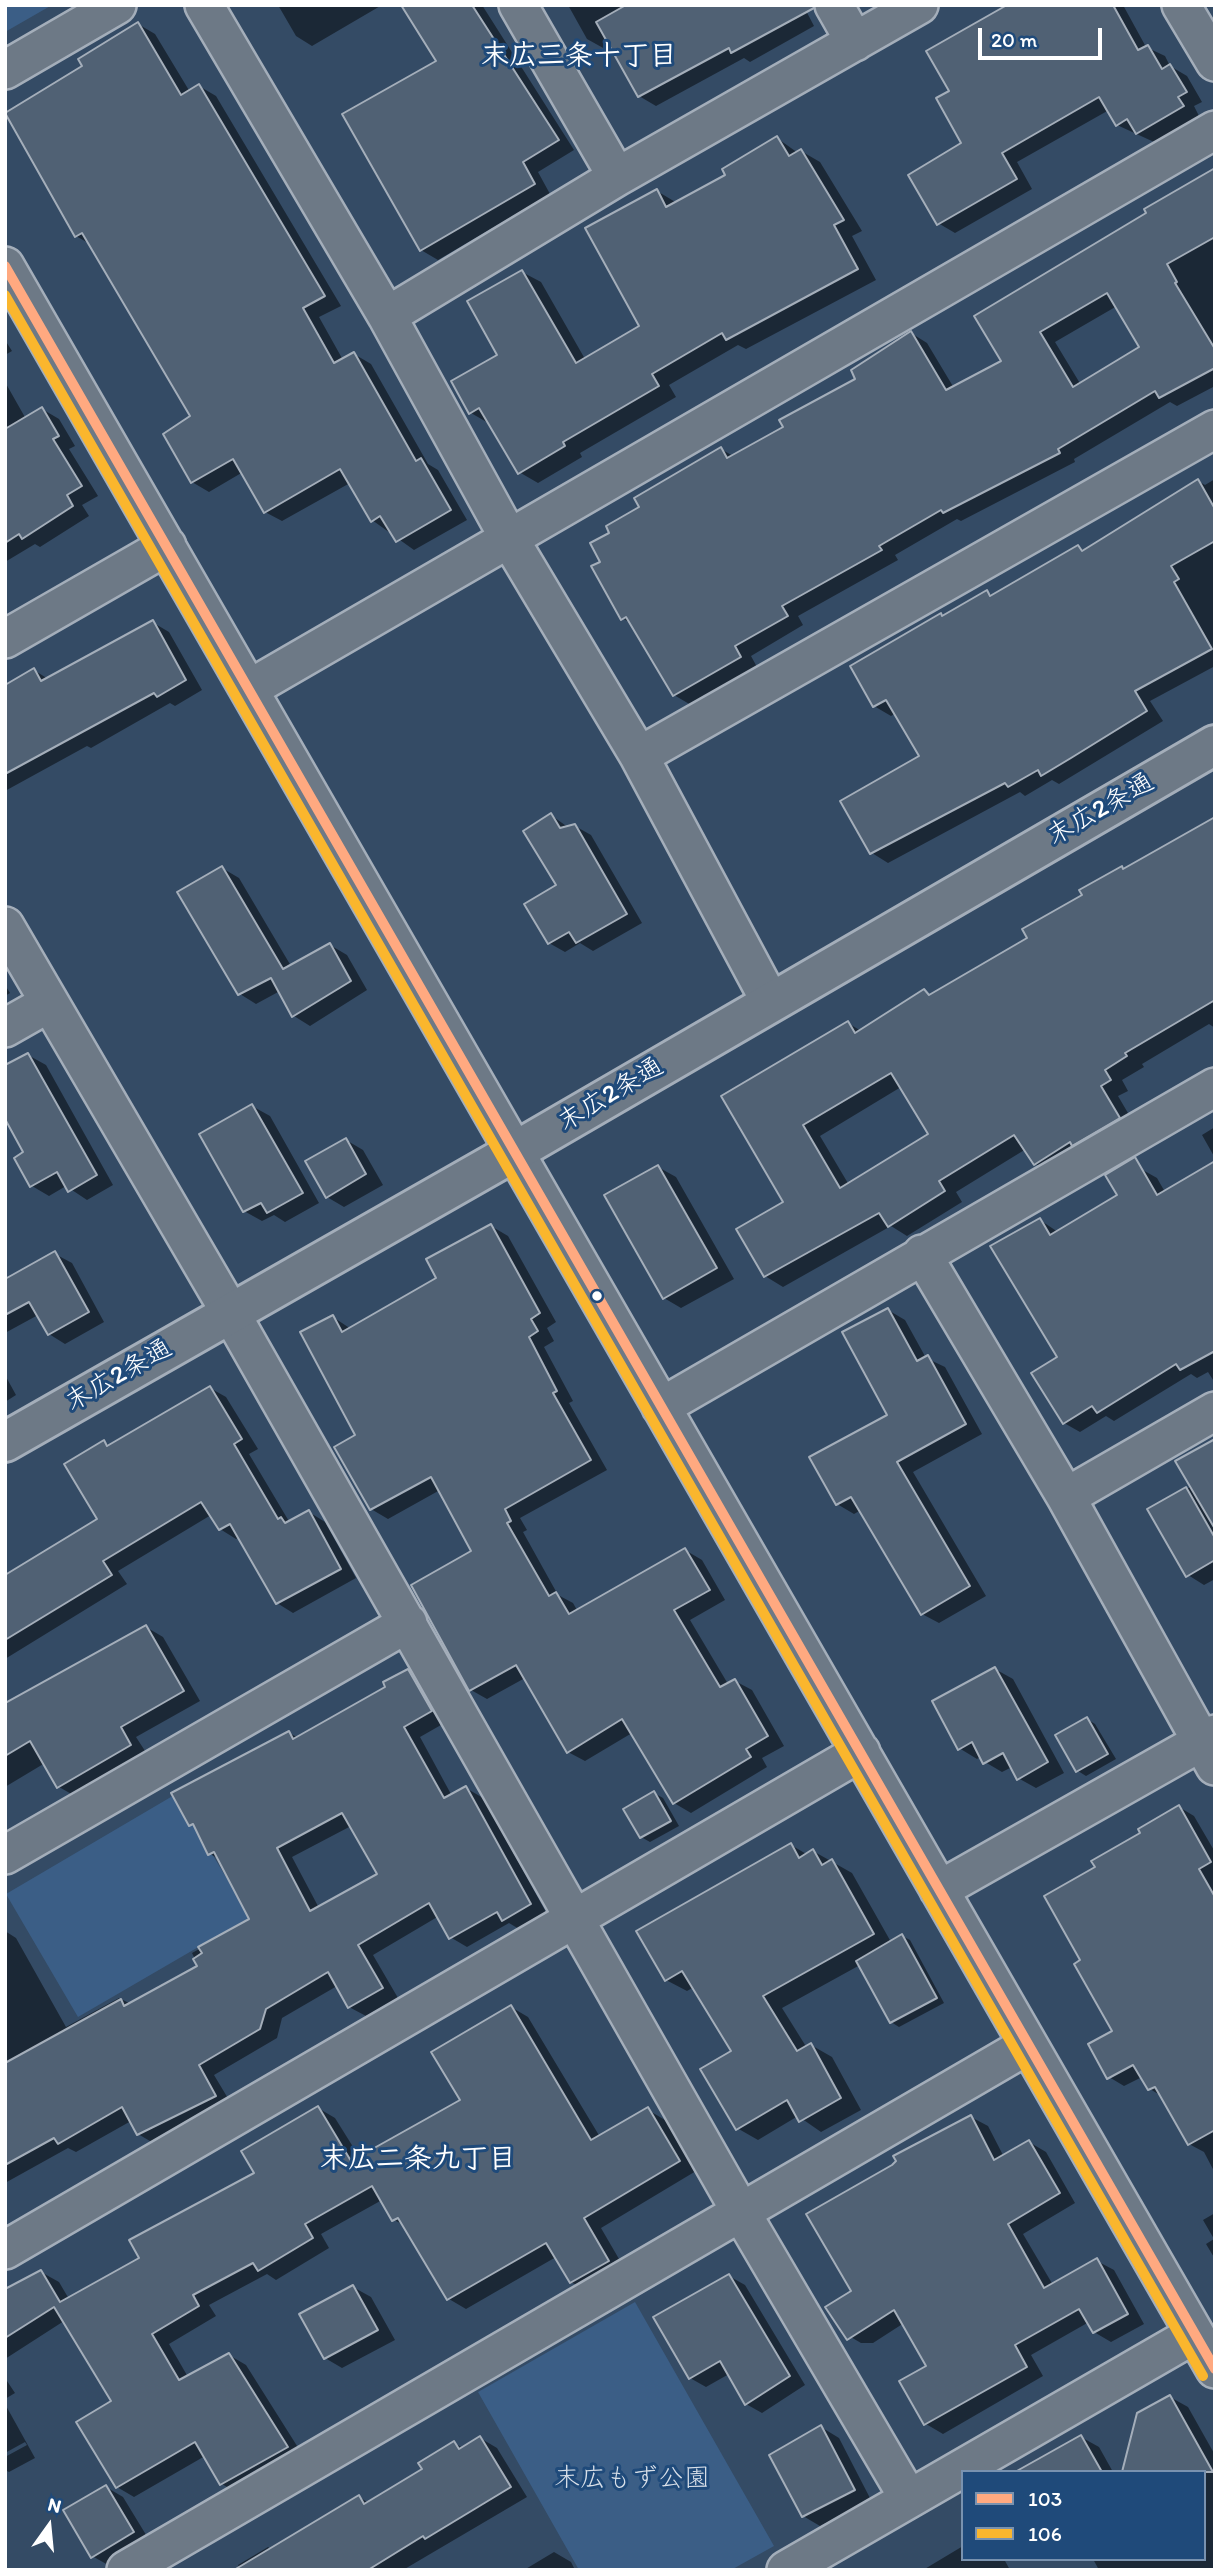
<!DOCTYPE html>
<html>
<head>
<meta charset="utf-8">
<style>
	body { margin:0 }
	#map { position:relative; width:1220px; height:2575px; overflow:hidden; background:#344b65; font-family:Itim,sans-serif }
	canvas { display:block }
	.frame { position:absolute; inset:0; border:7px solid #fff; pointer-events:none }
	.legend { position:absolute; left:961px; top:2470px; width:245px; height:91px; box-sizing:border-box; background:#1f4a7a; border:2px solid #7992af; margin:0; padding:9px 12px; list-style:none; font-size:21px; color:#fff }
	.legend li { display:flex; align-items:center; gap:14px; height:35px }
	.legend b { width:35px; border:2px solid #7992af }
	.north { position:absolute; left:14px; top:2491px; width:70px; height:70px; -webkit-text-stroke:5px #1f4a7a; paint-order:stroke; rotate:15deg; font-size:19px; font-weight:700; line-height:28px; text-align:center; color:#fff }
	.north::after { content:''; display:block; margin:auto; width:24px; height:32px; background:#fff; clip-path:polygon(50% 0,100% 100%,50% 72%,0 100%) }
	.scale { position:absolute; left:978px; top:28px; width:124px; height:32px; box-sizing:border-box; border:4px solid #fff; border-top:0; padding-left:9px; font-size:21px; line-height:24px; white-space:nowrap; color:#fff; -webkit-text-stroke:5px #1f4a7a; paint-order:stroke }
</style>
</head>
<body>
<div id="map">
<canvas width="1220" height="2575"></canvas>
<div class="frame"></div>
<ul class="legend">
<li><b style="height:9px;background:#ffa980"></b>103</li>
<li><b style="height:9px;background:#fab62d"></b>106</li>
</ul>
<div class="north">N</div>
<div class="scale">20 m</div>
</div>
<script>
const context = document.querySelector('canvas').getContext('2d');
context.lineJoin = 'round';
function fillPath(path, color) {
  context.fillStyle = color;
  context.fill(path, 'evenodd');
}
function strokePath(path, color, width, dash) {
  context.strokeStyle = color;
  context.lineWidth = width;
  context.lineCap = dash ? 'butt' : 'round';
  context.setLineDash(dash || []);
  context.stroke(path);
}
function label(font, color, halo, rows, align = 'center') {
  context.font = font + ' Itim,"Klee One",sans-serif';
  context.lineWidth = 6;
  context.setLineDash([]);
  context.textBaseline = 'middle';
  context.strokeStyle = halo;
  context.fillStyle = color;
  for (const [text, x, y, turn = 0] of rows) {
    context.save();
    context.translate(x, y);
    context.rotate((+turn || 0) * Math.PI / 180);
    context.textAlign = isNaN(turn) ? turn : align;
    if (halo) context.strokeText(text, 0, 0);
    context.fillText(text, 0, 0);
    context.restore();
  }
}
const green = new Path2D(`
	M5,5H52L5,32Z
	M176,1794L250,1917L78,2017L6,1894Z
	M635,2302L774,2546L731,2570H579L478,2392Z`);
const shadow = new Path2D(`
	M278,5H382L312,46L296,36Z
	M403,5H482L574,150L538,172L550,194L438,260L421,250L439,62Z
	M568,5H803L814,26L750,62L744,58L656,106L639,96L611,46L605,49L587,39Z
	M1011,5H1123L1146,47L1165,56L1170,66L1187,76L1202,102L1194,106L1199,116L1154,142L1117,125L1109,110L1017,162L1032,189L955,233L938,223L964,144L951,92Z
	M138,24L155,34L190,92L199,86L216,96L341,306L319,317L343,360L354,354L371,364L428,464L438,470L467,520L414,550L372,520L350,483L282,521L265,512L243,472L209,492L192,482L193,416L90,244L76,236L84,66Z
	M777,138L798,153L801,151L820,162L862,231L852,236L876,280L746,349L738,345L669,385L676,397L580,453L582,457L538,483L519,472L490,424L471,413L500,355L522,272L541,282L585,359L641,327L657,191L677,203L727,175Z
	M1215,170V386L1177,406L1170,402L1074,459L1075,462L961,521L957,519L895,555L898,560L798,616L803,625L751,656L757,667L691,705L674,695L632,624L622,618L602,562L612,534L641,507L721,449L733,456L785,428L858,379L911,333L927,343L954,388L1004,362L976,317ZM1117,306L1141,348L1081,385L1055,342Z
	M5,340L12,351L5,355Z
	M5,382L26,419L42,409L59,419L75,446L69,449L98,496L82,505L89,516L40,547L35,544L5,562Z
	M1215,479V666L1150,701L1163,721L1059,784L1052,780L1025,796L1020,792L888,863L872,853L922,757L896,713L891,716L874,706L944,617L987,592L994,596L1078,547L1085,551L1198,481L1205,485Z
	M152,622L169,632L202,690L175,706L170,703L91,748L87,746L5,791V687L34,670L48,679Z
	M551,815L569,828L575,826L591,835L642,923L593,951L580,943L565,952L549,943L559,885Z
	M1215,819V1028L1209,1024L1142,1064L1144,1067L1122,1080L1128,1091L1118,1096L1135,1125L1054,1174L1036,1164L1026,1149L956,1192L962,1202L907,1236L891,1226L783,1287L765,1276L786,1203L724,1096L848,1023L861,1031L924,991L932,995L1030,939L1122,868L1125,870ZM901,1087L930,1134L849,1185L820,1136Z
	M222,868L239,878L291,966L330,945L347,955L367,990L310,1026L294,1016L280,991L256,1004L240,994L180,893Z
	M5,985L10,993L5,996Z
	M28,1055L46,1065L113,1185L87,1200L66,1186L49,1196L32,1186L26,1153Z
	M252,1106L270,1116L319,1203L285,1222L274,1215L262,1221L244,1211Z
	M1215,1127V1158L1202,1135Z
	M346,1140L363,1150L383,1185L344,1207L327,1197Z
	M1215,1163V1383L1208,1372L1197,1378L1191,1374L1114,1421L1106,1416L1080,1432L1064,1423L1059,1357L1040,1220L1058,1232L1119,1195L1141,1169L1157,1178L1165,1192Z
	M658,1167L676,1177L734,1279L681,1308L664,1298Z
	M491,1226L508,1236L556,1322L547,1328L554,1341L544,1347L573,1401L569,1403L607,1470L520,1518L527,1530L523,1532L558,1595L573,1603L578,1612L685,1550L702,1560L725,1600L690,1620L728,1684L735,1681L752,1690L784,1746L762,1758L767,1767L691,1813L674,1803L632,1733L585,1761L568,1752L525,1678L487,1699L471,1690L473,1552L440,1490L388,1519L371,1509L333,1317L351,1329L438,1279Z
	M55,1254L72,1263L104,1322L65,1344L49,1334L38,1315L5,1333V1281Z
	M888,1310L905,1320L926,1358L945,1367L982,1434L913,1472L986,1596L939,1623L922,1614L861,1510L854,1514L837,1504L890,1415Z
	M5,1375L16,1395L5,1402Z
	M210,1388L226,1397L258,1449L249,1454L290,1523L309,1512L325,1522L356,1578L293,1613L277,1603L239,1537L236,1539L220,1529L211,1515L118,1571L127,1584L5,1659V1576L99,1519L104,1442L111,1446Z
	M1215,1441V1579L1204,1585L1188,1575L1150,1509L1192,1486Z
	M146,1627L163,1637L200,1701L136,1737L147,1754L75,1796L59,1787L45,1763L5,1787V1705Z
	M995,1669L1013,1679L1064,1773L1036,1788L1018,1778L1012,1767L1002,1772L985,1762L981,1756L977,1759L959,1748Z
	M408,1671L425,1680L448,1721L420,1737L452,1796L466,1788L483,1798L547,1914L519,1929L509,1923L467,1947L450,1937L439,1916L373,1955L398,1998L366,2016L349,2007L337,1986L282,2018L277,2038L214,2075L232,2105L155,2144L138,2134L131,2121L76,2152L68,2148L5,2183V1931L16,1938L66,2027L119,1998L131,2004L199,1967L192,1953L251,1920L219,1859L210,1854L196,1828L191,1824L289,1733L299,1738L387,1688ZM351,1826L379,1875L319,1908L292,1857Z
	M1087,1719L1095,1724L1116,1759L1086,1776L1078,1771Z
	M654,1793L663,1798L679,1826L650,1842L641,1837Z
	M1179,1807L1194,1816L1215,1852V2173L1204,2152L1189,2144L1163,2097L1150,2089L1142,2077L1124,2086L1109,2077L1115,2032L1083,1961L1097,1868Z
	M791,1845L808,1855L813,1851L852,1873L891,1942L902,1936L910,1940L944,2003L899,2027L891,2022L860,1965L782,2008L807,2048L811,2045L832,2057L861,2110L821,2132L798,2116L758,2140L737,2128L733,2051L694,1987L687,1991L666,1980Z
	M511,2007L528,2017L600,2137L648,2110L665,2120L696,2171L601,2228L626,2271L589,2292L571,2282L556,2257L466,2309L449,2299L406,2226L394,2220L382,2200L321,2234L329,2248L276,2280L267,2274L209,2305L216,2316L169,2344L188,2377L229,2355L246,2365L304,2457L239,2494L222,2484L205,2456L134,2497L117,2487L114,2402L64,2321L5,2359V2291L41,2272L59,2282L69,2299L141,2258L257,2173L318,2108L335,2118L360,2158L462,2101Z
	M971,2117L988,2126L1004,2157L1029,2142L1046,2152L1075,2203L1023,2234L1053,2285L1097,2261L1114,2270L1144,2324L1111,2342L1094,2332L1089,2322L1031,2355L1043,2376L943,2434L926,2424L929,2366L904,2323L873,2343H861L844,2333L853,2292L894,2166Z
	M1215,2213V2259L1206,2244L1214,2239L1203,2220Z
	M729,2276L745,2285L805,2385L762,2413L746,2404L729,2374L706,2387L690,2378Z
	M353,2287L371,2297L395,2340L342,2368L325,2358Z
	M5,2378L15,2393L5,2399Z
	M1170,2397L1188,2407L1215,2455V2570H1099L1093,2559H1204V2472Z
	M5,2404L35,2458L9,2472L5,2470V2457L27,2445L25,2442L5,2453Z
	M821,2427L839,2438L871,2500L820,2526L803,2516Z
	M1081,2437L1099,2447L1113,2472H1064Z
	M480,2438L497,2448L527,2497L403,2570H240L238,2565L268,2547L272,2550L359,2497L369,2503L424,2470L454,2443L463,2448Z
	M106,2487L123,2497L151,2543L110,2566L92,2556Z
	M963,2546V2559H1004L1010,2570H923Z
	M554,2552L571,2562L575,2570H524Z`);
const building = new Path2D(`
	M401,5H472L559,140L523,162L535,184L420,251L342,114L436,61Z
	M626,5H813L814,8L731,53L729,48L638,97L596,22Z
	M1007,5H1113L1138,50L1148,45L1162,69L1170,64L1187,92L1178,97L1184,106L1136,134L1127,119L1116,126L1099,97L1002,153L1017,179L937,225L908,175L961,143L936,98L949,91L926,51Z
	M138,22L181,95L199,84L325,296L303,308L334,363L354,352L416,461L421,458L451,510L396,542L380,516L371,522L340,469L264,513L233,459L191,483L163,434L190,416L82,233L75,237L5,113L82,66L78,59Z
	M777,136L789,156L801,149L844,220L834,225L858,269L726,340L722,333L652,374L659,386L563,442L565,446L518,474L479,408L469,414L451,381L497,355L467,301L522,270L576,363L639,326L585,228L657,189L666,207L725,175L722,169Z
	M1215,168V237L1167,264L1177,282L1175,283L1215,349V368L1159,398L1155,391L1058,449L1060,453L943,513L941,510L879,546L882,550L782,606L788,616L735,646L741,657L673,696L626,617L621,620L591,566L600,562L590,543L609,533L606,526L639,507L634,498L721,447L727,458L783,427L779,420L855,379L851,370L911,331L946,390L1001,361L974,316L1146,213L1144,209ZM1107,293L1139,347L1073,387L1040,332Z
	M42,407L59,436L53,439L82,486L67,495L73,506L22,539L19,534L5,543V429Z
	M1198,479L1215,509V541L1171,566L1179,579L1174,582L1212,649L1135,691L1147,711L1071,758L1041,776L1038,770L1008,787L1005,783L870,854L840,801L919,756L886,700L873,707L850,666L941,613L942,616L987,590L990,596L1078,545L1082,551Z
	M153,620L186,680L157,697L154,693L5,774V685L34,668L41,681Z
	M551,813L560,828L575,824L627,914L576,943L569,932L548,944L524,904L556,885L523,831Z
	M1215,817V1000L1125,1053L1127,1056L1105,1070L1111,1080L1101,1086L1120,1118L1072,1146L1070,1142L1034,1165L1014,1135L939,1181L945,1191L888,1227L879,1213L764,1277L736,1229L783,1202L721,1096L848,1021L855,1033L924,989L929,995L1027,938L1022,929L1082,895L1079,890L1122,866L1123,869ZM891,1073L928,1134L840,1188L803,1125Z
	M222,866L283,969L330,943L351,981L292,1017L271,978L238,995L177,892Z
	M28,1053L97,1175L68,1192L57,1172L30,1187L14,1158L23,1152L5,1119V1065Z
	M252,1104L303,1193L267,1213L261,1203L243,1212L199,1134Z
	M346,1138L366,1174L326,1198L305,1161Z
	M1135,1157L1157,1195L1215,1161V1351L1180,1370L1176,1364L1097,1413L1092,1406L1063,1424L1031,1373L1057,1357L990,1246L1040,1218L1050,1235L1117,1195L1105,1175Z
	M658,1165L717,1268L663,1299L604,1195Z
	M491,1224L540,1313L531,1319L538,1331L529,1337L557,1391L553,1393L591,1460L505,1509L511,1521L507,1523L549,1596L556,1592L569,1614L685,1548L710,1590L674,1610L720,1687L735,1679L768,1736L746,1749L751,1757L673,1804L622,1719L567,1753L516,1665L469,1691L411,1585L471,1551L431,1477L370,1510L334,1447L355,1435L300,1332L333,1315L342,1332L436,1278L426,1259Z
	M55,1251L89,1312L48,1335L29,1302L5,1315V1279Z
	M888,1308L917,1361L928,1355L966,1424L897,1462L970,1586L921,1615L851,1497L836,1505L809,1457L887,1415L842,1332Z
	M210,1386L242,1439L234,1444L278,1519L281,1517L285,1523L309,1510L341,1569L276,1604L230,1524L219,1530L201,1502L103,1561L112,1575L5,1640V1575L97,1519L64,1464L104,1440L107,1446Z
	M1215,1439V1529L1175,1461Z
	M1186,1487L1215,1538V1560L1186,1577L1147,1509Z
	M146,1625L184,1691L121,1727L131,1745L57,1788L30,1741L5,1756V1703Z
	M995,1667L1048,1762L1017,1780L1003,1753L983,1764L972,1742L958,1750L932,1701Z
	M408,1669L432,1711L404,1727L444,1798L466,1786L531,1904L502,1921L497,1912L449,1939L429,1903L358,1945L383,1988L348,2008L328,1972L266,2009L260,2029L199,2065L216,2096L137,2135L122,2107L58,2144L54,2138L5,2165V2063L121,1999L124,2006L197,1966L193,1959L202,1953L198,1947L249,1919L214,1852L208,1855L193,1824L189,1826L171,1793L289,1731L293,1739L385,1687L383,1682ZM342,1813L377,1874L310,1911L277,1848Z
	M1087,1717L1108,1754L1076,1772L1055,1735Z
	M654,1791L671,1821L640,1838L623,1809Z
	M1179,1805L1211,1862L1199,1869L1215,1897V2130L1188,2145L1155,2087L1148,2090L1133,2065L1107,2079L1088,2044L1112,2031L1074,1964L1080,1960L1044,1896L1095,1867L1091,1861L1140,1833L1138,1829Z
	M791,1843L799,1858L813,1849L822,1865L832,1859L874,1934L763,1996L797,2051L811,2043L841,2098L799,2122L787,2100L736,2130L700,2069L731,2051L682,1971L665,1981L636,1931Z
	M902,1934L937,1998L890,2023L856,1961Z
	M511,2005L591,2140L648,2107L680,2161L584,2218L609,2261L570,2283L546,2243L447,2300L398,2218L392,2221L372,2186L305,2224L313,2238L258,2271L253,2263L193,2295L199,2306L152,2334L179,2380L229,2353L288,2447L220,2485L195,2442L116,2488L76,2422L111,2401L54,2307L5,2338V2289L41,2270L60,2302L139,2258L129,2240L254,2173L241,2151L318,2106L351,2161L460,2100L431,2052Z
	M971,2115L994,2160L1029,2140L1060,2193L1008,2224L1044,2288L1097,2258L1128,2314L1093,2333L1079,2309L1015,2345L1027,2367L924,2425L899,2381L926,2366L894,2310L847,2340L825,2307L851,2291L806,2214L892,2165L896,2161L893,2156Z
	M729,2274L790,2376L745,2405L720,2361L689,2379L653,2317Z
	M353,2285L378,2330L324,2359L299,2314Z
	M1170,2395L1213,2472H1122L1137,2413Z
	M821,2425L855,2490L802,2517L769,2455Z
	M1081,2435L1102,2472H1015Z
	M480,2436L511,2487L425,2539L423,2536L368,2570H234L359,2495L364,2504L422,2469L418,2463L454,2441L459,2449Z
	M106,2485L134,2532L91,2558L63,2510Z`);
const minor = new Path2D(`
	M204,5L387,316L510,540L639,756L770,1001
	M518,5L617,177
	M834,5L855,42
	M1181,5L1215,62
	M5,70L117,5
	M5,266L1215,2369
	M387,316L617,177L919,5
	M5,639L167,546
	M249,689L1215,130
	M639,756L1215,429
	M5,926L230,1312L742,2214L909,2499
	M5,1028L49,1003
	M922,1254L1066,1497L1215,1766
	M661,1407L1215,1087
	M1066,1497L1215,1411
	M5,1855L408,1623
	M939,1890L1215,1734
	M5,2250L861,1752
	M126,2570L1028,2045
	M786,2570L1195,2334`);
const tertiary = new Path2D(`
	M5,1442L514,1152L1215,745`);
const bus1 = new Path2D(`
	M5,266L1215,2369`);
const bus2 = new Path2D(`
	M5,295L1203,2376`);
const markers = [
	[597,1296,6,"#fff"]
];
const streetNames = [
	["末広2条通",1101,810,-30],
	["末広2条通",611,1095,-31],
	["末広2条通",119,1376,-30]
];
const parkNames = [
	["末広もず公園",632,2479]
];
const neighbourhoodNames = [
	["末広三条十丁目",579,57],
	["末広二条九丁目",418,2160]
];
fillPath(green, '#3b5e86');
fillPath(shadow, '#0007');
fillPath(building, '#506174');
strokePath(building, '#a4aeba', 2);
strokePath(minor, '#a4aeba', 42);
strokePath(tertiary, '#a4aeba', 44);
strokePath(minor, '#6d7986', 37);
strokePath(tertiary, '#6d7986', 38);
strokePath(bus1, '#ffa980', 10);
strokePath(bus2, '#fab62d', 10);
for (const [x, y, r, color] of markers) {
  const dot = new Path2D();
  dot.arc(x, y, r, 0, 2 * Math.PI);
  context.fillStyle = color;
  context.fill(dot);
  strokePath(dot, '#1f4a7a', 2.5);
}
label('26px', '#fff', '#1f4a7a', streetNames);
label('26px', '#d8dfe8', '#1f4a7a', parkNames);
label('bold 28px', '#fff', '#1f4a7a', neighbourhoodNames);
</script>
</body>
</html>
